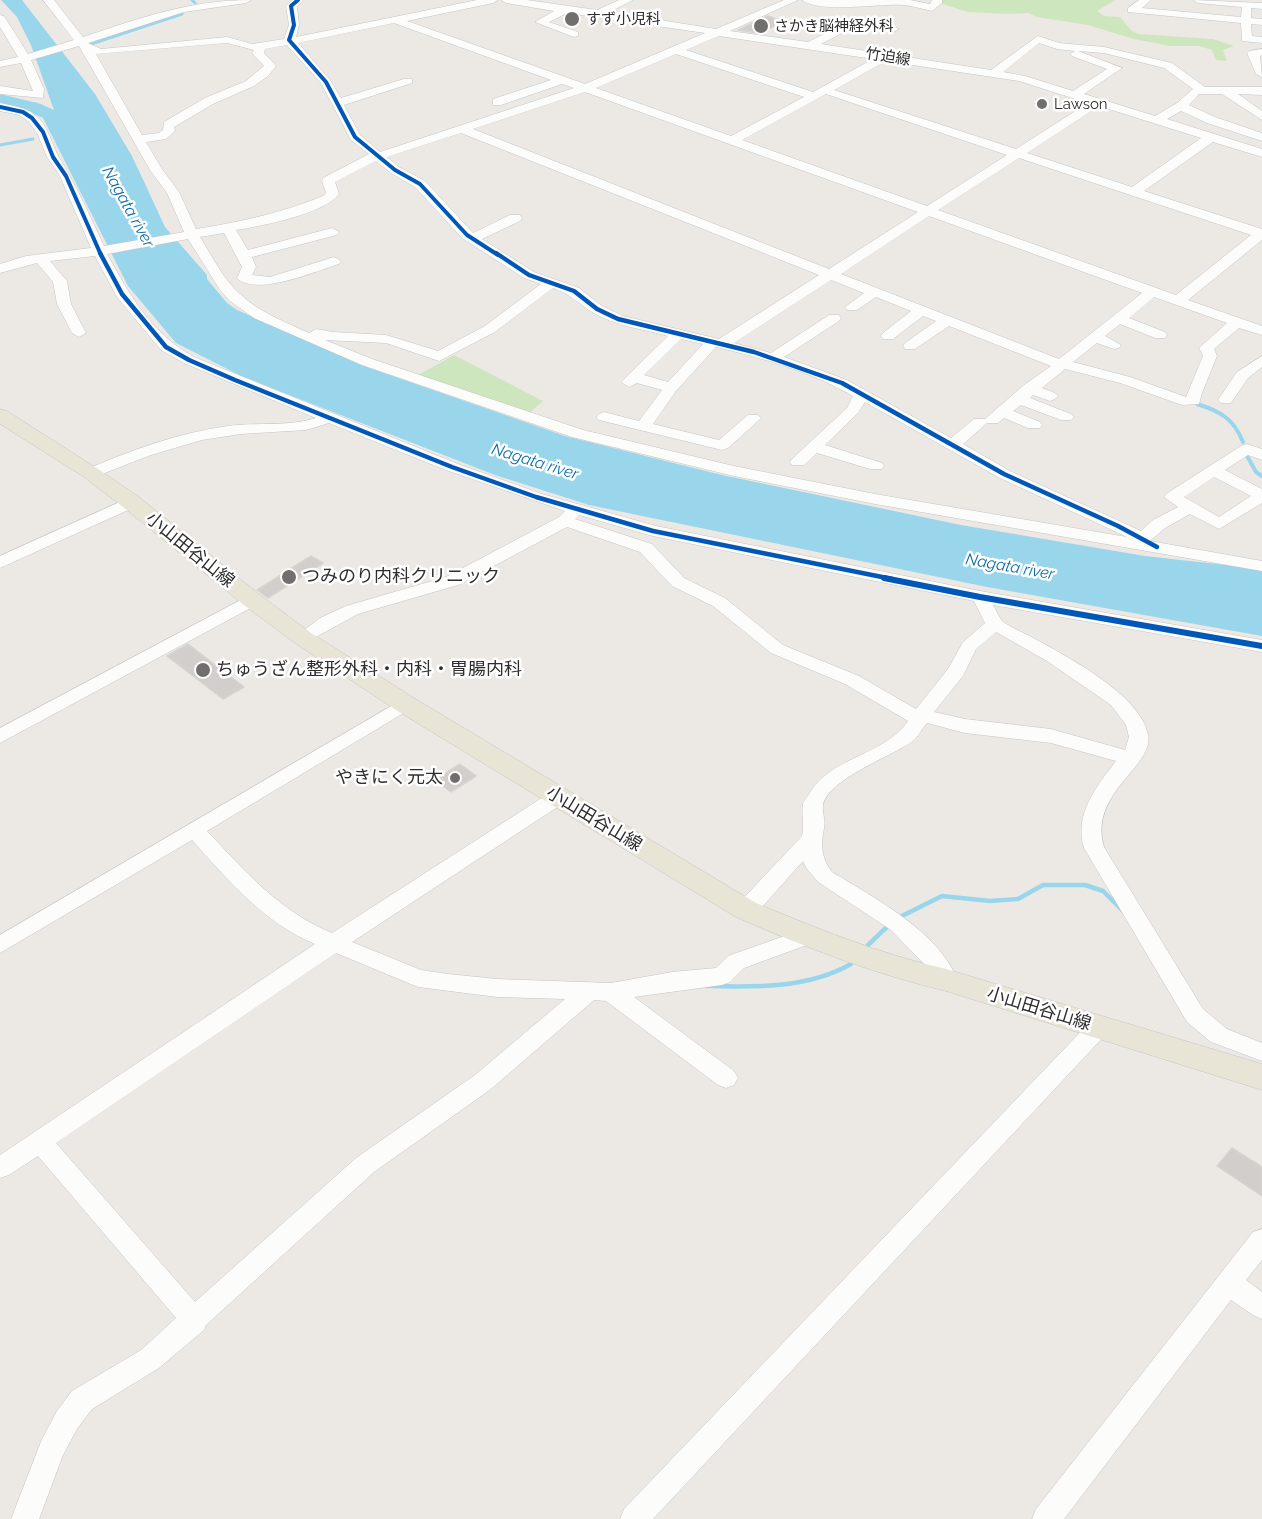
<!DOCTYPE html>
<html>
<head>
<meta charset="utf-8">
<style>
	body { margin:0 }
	canvas { display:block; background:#ece8e4 }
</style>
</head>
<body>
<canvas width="1262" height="1519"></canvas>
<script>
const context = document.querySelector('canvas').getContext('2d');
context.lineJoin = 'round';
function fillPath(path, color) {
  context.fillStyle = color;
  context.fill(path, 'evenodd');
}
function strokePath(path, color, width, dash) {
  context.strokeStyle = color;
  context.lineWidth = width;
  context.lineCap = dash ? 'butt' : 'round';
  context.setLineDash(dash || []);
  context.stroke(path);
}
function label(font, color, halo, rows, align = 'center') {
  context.font = font + ' Raleway,"Noto Sans JP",sans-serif';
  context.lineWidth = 5;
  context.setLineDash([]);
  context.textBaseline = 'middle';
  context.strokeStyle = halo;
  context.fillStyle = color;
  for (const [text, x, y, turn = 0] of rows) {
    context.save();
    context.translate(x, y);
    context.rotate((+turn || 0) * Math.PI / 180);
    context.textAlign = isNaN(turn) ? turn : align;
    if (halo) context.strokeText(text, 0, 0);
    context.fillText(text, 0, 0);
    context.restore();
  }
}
const green = new Path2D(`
	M930,0H1115L1097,11L1104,16L1120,17L1131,30L1138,34L1213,39L1234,46L1223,50L1227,61L1216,60L1212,50L1199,46H1170L1134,39L1088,25L1037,17L1028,13L1008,14L968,12Z
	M454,355L543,401L526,416L418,375Z`);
const water = new Path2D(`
	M1,0H22L95,94L132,156L165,227L207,275V279L227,303L237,310L367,367L565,436L722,475L961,525L1145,556L1262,569V636L987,587L589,505L495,475L243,377L176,343L128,286L42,116L26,107L35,102L55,113L31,45L17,17Z`);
const streamFar2 = new Path2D(`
	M192,0L195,3
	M91,44L182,14
	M0,145L33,139`);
const streamFar1 = new Path2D(`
	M1197,404C1220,411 1234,419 1243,442
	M1247,456L1256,472L1262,476`);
const stream = new Path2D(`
	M896,919L942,896L990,901L1018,899L1043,885H1085L1103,891L1124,912
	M868,945L890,924
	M706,986C755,987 807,989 851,964`);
const river = new Path2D(`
	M0,94L41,104L69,117L71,121L63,126L29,112L0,104Z`);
const building = new Path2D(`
	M768,16L784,22L763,31L764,34L738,30Z
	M311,556L323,563L268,598L257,590Z
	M188,644L244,687L223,699L167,656Z
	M460,764L476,776L451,792L435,780Z
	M1232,1148L1262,1167V1196L1217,1166Z`);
const minor = new Path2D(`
	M43,0H54L83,37C140,18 190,0 251,0L246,3L184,12L88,43L101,49L227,37L252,44L284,39L289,25L286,6L292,0H303L297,7L299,25L296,37L477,0H498L493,3L407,21L585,84L705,33L567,13L549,22L578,32V36L574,37L535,22L554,11L506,3L501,0H527L597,10L619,0H633L610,12L716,29L784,0H798L730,31L808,42L840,26L866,18L899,29L893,32L866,25L848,30L821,44L991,70L1038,36L1059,43L1104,47L1172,63L1205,87H1262V95L1238,94L1262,111V120L1222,94H1199L1189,105L1215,117L1262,133V141L1207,123L1181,111L1167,119L1262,149V157L1213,142L1144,191L1262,229V240L1188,300L1262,326V335L1239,328L1214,349L1217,356L1202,393L1199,404L1182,405L1120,383L1065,369L1042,388L1055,393L1058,396L1055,399L1050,401L1033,395L1030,398L1071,414L1074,417L1071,420H1061L1021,405L1013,411L1040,422L1042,425L1040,428H1028L1004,418L998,423H987L963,444L1010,471L1141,531L1153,520L1178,507L1164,497L1166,494L1241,446L1247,444L1262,449V460L1248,455L1225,470L1262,489V503L1219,529L1190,514L1165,528L1150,541L1262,561V571L875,504L734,476L572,437L362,365L254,318L230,301L220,290L188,239L107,254C131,297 150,332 194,357L458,464L542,494L656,526L980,591L1262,640V652L993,605C996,610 999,617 1002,621C1011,628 1025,633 1035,639C1068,657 1140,695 1148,734C1155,767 1088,792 1104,847L1203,1009L1227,1029L1262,1043V1061L1211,1042L1187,1022L1084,848C1074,814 1096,787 1116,761L1051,743L965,733L927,723C922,728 919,736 913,741C892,756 828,779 823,805C822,813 826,821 824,828C821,845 821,858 832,872C873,897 941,933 957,980L954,986L946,989L938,986L932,972L891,930L818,882L807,869L803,861L754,916L746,918L738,916L735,910L738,904L802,836C805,825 801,814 803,804C804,800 809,795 811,791C834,756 885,755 908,721L845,684L771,653L713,606L672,586L640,552L567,527L458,585L358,614L303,644L297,642L294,638L320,618L346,606L446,577L559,517L565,511L446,470L329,423L306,430L241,434L202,440L151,455L97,476H85L83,473L85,470C131,450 178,433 228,426C256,422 288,427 316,418L184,363L161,350L117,297L95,256L50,261L67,281L71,304L86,333L79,337L72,333L57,304L53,282L37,263L0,273V264L26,256L91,248L60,176L47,157L37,133L28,121L19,115L0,111V103C12,106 26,107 35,115C49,126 51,144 60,159C77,187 90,216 104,246L184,232L167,193L150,170L79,46L31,60L44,89L43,98L0,94V86L33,91L21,63L0,67V61L18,57L0,27V15L4,16L28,54L74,40ZM394,23L551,80L493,99V105H501L562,84L574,88L380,152L360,135L344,105L412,83V79H404L341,98L330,80L298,43ZM719,36L873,59L813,92L686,50ZM227,43L254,50L252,53L264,66L246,81L205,98L164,122L163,130L159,133L142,135L96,54ZM1039,43L1057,49L1075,51L1070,54L1072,56L1107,69L1073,91L1025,76L1003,72ZM287,45L321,83L351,140L369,154L323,178L322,181L326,193L323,196C282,213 240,222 196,229L179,192L162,169L146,142L166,139L175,131L174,127L213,104L254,86L268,76L276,66L264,53L265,49ZM1078,51L1104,53L1164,68L1193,89L1177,103L1155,116L1084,94L1122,68ZM676,54L804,97L731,136L596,88ZM886,61L1019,81L1088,103L1016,149L834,90ZM585,92L918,212L829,269L473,129ZM826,94L1007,155L927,206L742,140ZM1099,106L1201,138L1132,187L1027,153ZM461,133L819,275L719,339L623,316L602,306L579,288L534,272L482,239L520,221L522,218L520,215H510L473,233L425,181L399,167L387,157ZM1019,158L1251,235L1176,295L938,210ZM376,161L391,173L415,187L462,238L524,278L541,284L485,326L438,351L386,335L333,332L316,329L309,333C285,322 259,312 240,294C223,279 212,256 200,237L224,233L242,267L237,278C256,297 316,271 339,264L341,261L334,257L270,277L252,275L256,267L252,257L337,235L339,232L332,228L248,250L236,230C261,226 324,214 339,194L335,182ZM929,216L1142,293L1059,359L841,274ZM831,280L864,293L845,307L847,310H857L876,297L911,311L883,333L881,336L883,339H893L923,316L936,321L905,343L903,346L905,349H915L949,326L1051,366L1024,385L985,419H974L951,438L847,380L784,357L839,321L841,318L839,315H829L771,353L734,343ZM553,288C570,294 578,303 592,312C615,326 643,329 668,336L621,382L629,387L637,383L662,390L639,421L604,412L599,414L596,417L599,420L722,450L728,448L758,421L761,418L758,415H748L719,440L653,424L676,391L716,347C762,358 812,372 853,396L847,408L792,459L790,462L792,465H804L817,453L870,469H882L884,466L882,463L825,445L858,413L865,402L998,477L1127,537L875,494L734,466L583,430L372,359L325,340L386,343L439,361L495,332ZM1154,297L1227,323L1199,348L1203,356L1186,397L1130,377L1073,362L1097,343L1114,349L1119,348L1121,345L1105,336L1120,324L1155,338H1165L1167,335L1165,332L1129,318ZM681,339L703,344L668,382L644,375ZM1214,477L1251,496L1219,517L1184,497ZM579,515L653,536L974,601L985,623L963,642L948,669L916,709L859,676L783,645L725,598L684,578L652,544L575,519ZM996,632L1047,661L1111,705L1126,725L1129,737L1125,750L1051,729L965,719L934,712L963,676L976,649Z
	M802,0H910L930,4L932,0H942V3L932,11C923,9 913,6 904,5C880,3 820,14 802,0Z
	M1139,0H1151L1142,8L1241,17L1242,7L1198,3L1193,0L1262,3V9L1251,8V18L1262,19V25L1251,24L1252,36L1262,37V43L1242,41L1241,23L1128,12V8Z
	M1262,49V55L1260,56L1262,77L1256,74L1247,53L1249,51Z
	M1262,356V367L1248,378L1231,403H1221L1218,400L1237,372Z
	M131,497L139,502L137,506L0,568V556Z
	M252,594L258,596L261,600L258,604L0,743V728Z
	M405,698L412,700L414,704L412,708L207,831C245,871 280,912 332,933L551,792L558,790L565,792L568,797L565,802L352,942L421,970L448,974L497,979L611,983L672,972L716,968L728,956L807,928L815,930L818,936L815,942L744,968L730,982L722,985L634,997L734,1071L738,1078L734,1085L726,1088L718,1085L606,1001L594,1000L491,1089L374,1172L206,1325L204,1330L159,1368L92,1409L77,1429L63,1455L39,1519H11L42,1439L57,1411L72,1391L141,1350L176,1318L38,1156L9,1175L0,1178V1155L315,944C264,923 229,881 192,840L0,953V935ZM336,953L418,987L497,997L565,999L475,1075L356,1158L195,1302L56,1143Z
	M1099,1018L1107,1021L1110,1027L1107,1033L653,1519H620L624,1509L1091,1021Z
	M1262,1229V1260L1246,1280L1262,1292V1319L1253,1315L1231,1300L1064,1519H1032L1036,1509L1253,1232Z`);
const major = new Path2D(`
	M0,409L7,411L98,469L139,497L260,595L311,633L414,698L756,903C818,929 880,954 946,969L1262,1064V1090L946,991C874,974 804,947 736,917L396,710L295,643L244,605L123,507L84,477L0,424Z`);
const cyclewayFar2 = new Path2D(`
	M298,0L291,6L294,25L289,40L326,82L355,137L395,170L420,184L467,235L498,255
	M0,107L23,112L32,118L43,132L53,157L66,176L101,255`);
const cyclewayFar1 = new Path2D(`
	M100,253L122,294L166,347L189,360L235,380L452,467L536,497L653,531L892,579
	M496,253L529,275L574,291L597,309L618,319L754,352L842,383L1004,474L1118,526L1157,547`);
const cycleway = new Path2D(`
	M884,578L980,597L1262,646`);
const markers = [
	[572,19,8,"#706f6e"],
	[761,26,8,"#706f6e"],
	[1042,104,6,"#706f6e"],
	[289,577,8,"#706f6e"],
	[203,670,8,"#706f6e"],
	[455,778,6,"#706f6e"]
];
const farPoinames = [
	["すず小児科",586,19],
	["さかき脳神経外科",774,26],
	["Lawson",1054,104]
];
const farStreetnames = [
	["竹迫線",888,57,9]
];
const farWaternames = [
	["Nagata river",128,207,61],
	["Nagata river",535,462,17],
	["Nagata river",1010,567,10]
];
const streetNames = [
	["小山田谷山線",190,550,39],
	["小山田谷山線",594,819,31],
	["小山田谷山線",1039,1009,17]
];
const poiNames = [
	["つみのり内科クリニック",302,577],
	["ちゅうざん整形外科・内科・胃腸内科",216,670],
	["やきにく元太",443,778,"right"]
];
fillPath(green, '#cee6be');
fillPath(water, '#99d6ec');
strokePath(streamFar2, '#99d6ec', 3);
strokePath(streamFar1, '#99d6ec', 4);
strokePath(stream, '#99d6ec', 4.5);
fillPath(river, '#99d6ec');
fillPath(building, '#d1cecb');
strokePath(building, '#d7d4d0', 1.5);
strokePath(minor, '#c5c4c5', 1);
strokePath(major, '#c6c5c4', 1);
fillPath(minor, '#fcfcfb');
fillPath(major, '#e8e4d6');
strokePath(cyclewayFar2, '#0057b8', 4);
strokePath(cyclewayFar1, '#0057b8', 4.5);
strokePath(cycleway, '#0057b8', 6);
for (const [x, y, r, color] of markers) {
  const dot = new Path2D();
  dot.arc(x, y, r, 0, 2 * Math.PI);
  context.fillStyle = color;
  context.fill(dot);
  strokePath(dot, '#fff', 2);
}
label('15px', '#2e2e2e', '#fff', farPoinames, 'left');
label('15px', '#2e2e2e', '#fff', farStreetnames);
label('italic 16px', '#0d6fa3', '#fff', farWaternames);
label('18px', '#2e2e2e', '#fff', streetNames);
label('18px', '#2e2e2e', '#fff', poiNames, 'left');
</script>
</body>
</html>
